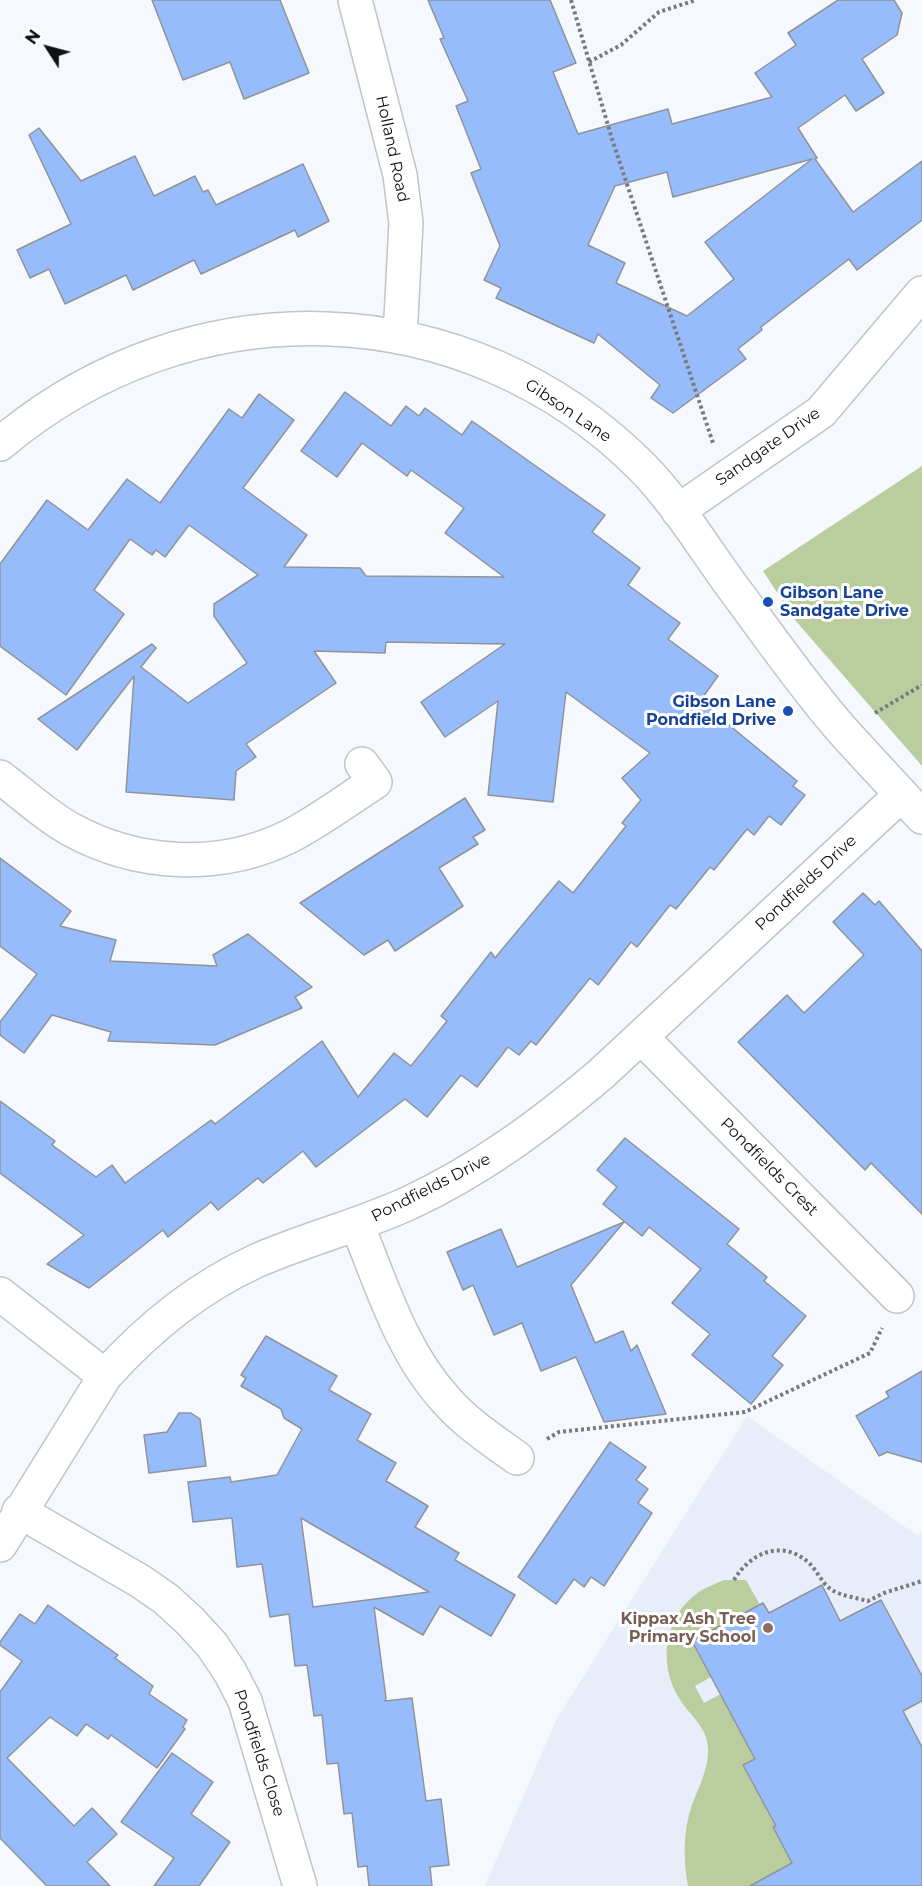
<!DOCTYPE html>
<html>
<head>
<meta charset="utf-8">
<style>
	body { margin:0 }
	#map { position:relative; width:922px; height:1886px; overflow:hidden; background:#f5f9fe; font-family:Montserrat,sans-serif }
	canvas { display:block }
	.north { position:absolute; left:18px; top:18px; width:60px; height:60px; -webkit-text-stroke:4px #fff; paint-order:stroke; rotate:306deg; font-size:16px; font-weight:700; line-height:24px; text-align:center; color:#0f1012 }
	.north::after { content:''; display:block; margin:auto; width:21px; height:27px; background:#0f1012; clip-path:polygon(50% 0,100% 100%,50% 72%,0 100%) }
</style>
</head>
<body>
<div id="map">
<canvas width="922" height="1886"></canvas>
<div class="north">N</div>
</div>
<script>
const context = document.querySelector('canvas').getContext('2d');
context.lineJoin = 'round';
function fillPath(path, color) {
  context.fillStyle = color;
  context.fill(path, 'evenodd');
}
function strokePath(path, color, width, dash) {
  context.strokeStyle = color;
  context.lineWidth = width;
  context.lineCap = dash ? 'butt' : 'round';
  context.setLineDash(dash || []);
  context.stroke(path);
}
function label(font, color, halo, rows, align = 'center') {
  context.font = font + ' Montserrat,sans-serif';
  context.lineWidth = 6;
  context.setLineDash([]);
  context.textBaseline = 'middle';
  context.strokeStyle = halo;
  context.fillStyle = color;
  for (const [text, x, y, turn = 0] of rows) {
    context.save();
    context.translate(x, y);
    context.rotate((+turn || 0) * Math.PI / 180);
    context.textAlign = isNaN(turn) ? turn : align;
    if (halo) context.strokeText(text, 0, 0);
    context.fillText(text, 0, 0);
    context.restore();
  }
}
const built = new Path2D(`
	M747,1416L918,1536L922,1532V1886H485L556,1720Z`);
const green = new Path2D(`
	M922,466V766L795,620L763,571Z
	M724,1580H746L760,1605L692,1640L711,1677L695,1686L704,1703L721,1694L755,1759L743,1766L752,1782L764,1776L792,1863L780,1869L789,1886H688C683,1859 683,1831 692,1805C699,1786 709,1768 708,1748C707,1726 689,1715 679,1698C657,1663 665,1615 699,1592C706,1587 716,1584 724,1580Z`);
const building = new Path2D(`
	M152,0H280L309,73L244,99L230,62L183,80Z
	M428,0H550L576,63L553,72L578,134L668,109L672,124L772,97L755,73L796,45L788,33L838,0H894L902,13L897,35L862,59L884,93L856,111L845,95L798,128L817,158L815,159L853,212L922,161V220L857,270L849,259L761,327L762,330L738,349L746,359L673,413L651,398L660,385L598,334L594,343L496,298L501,288L484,280L500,246L471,173L481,169L456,106L468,101L440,39L444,38ZM812,159L705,242L734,279L687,316L616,283L625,263L588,245L615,186L667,172L673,197Z
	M39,128L81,181L135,156L154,196L195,176L203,192L208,190L216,205L303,164L329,221L298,237L295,230L201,274L194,260L133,290L126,275L65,304L49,269L30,278L17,250L71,224L29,135Z
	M345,392L391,426L406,406L419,416L425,408L462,435L472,421L605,515L592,532L640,568L628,585L680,623L668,639L718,676L700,701L797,781L793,786L805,795L781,825L769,816L754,835L747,829L714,870L710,867L676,909L670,905L637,947L631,942L598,985L590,978L536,1045L531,1041L519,1055L508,1047L477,1087L461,1075L427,1117L405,1099L316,1167L303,1151L263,1183L258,1178L218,1210L211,1202L168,1237L163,1230L89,1288L47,1264L84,1235L0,1173V1101L55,1141L52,1145L96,1177L112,1165L125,1183L211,1120L215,1124L322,1041L358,1097L394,1053L411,1066L447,1021L441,1016L491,952L495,958L559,881L573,893L626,826L622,823L641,800L622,778L650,753L566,692L553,802L488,795L498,701L445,737L421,702L505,644L386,642L385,653L314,651L336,683L246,744L256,757L236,771L234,800L126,792L134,676L77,750L38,719L152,644L156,648L141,667L188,703L247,663L214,616V604L258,575L189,525L165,557L156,550L152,555L130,539L94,590L124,614L66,695L0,646V564L47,500L88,530L127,479L160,503L229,409L242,418L259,394L294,420L243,488L307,535L284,567L360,568L366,576L504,577L445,533L464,508L411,470L407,476L362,443L337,477L301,451Z
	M465,798L485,830L473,837L478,844L439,868L463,906L395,951L388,940L364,955L300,903Z
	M0,858L71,911L60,926L116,940L110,961L217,966L213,955L248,934L312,987L295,997L302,1008L215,1045L108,1041L111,1032L52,1015L24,1053L0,1035V1022L37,974L0,946Z
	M863,893L875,905L879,901L922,951V1214L871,1163L865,1170L738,1042L787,995L804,1013L864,955L833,922Z
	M625,1138L739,1229L727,1244L767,1277L764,1281L806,1316L772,1356L783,1365L751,1404L692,1355L710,1334L672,1303L701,1269L649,1227L642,1236L603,1204L617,1187L597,1170Z
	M624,1222L571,1285L595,1343L623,1331L631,1351L637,1345L666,1414L604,1422L576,1357L541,1371L522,1323L494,1335L473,1285L463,1290L447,1252L501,1229L517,1267Z
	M266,1336L337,1376L329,1390L371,1414L357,1440L396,1463L386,1481L428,1506L415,1527L459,1553L455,1560L515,1595L491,1636L440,1606L423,1635L374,1607L386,1698L385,1701L412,1698L426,1801L441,1799L449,1865L430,1867L432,1886H369L367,1866L358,1867L352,1813L344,1814L338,1763L327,1764L322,1715L314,1716L307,1665L295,1666L289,1614L270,1617L262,1564L237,1567L232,1518L193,1522L188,1482L230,1477L231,1482L277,1475L302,1429L284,1418L281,1409L241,1386L246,1378L241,1375ZM301,1518L429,1592L313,1607Z
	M922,1371V1462L887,1452L879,1456L856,1416L889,1397L886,1392Z
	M179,1413H191L200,1419L206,1466L149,1473L144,1435L167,1432Z
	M610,1442L646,1467L636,1480L648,1489L638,1503L652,1513L604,1586L591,1577L584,1587L574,1579L556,1604L518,1577Z
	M822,1585L840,1621L881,1600L922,1676V1701L903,1711L922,1747V1886H750L792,1863L773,1827L776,1826L743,1765L755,1759L692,1641L763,1603L769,1613Z
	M48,1605L118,1655L115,1658L153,1686L149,1694L187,1720L183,1727L185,1729L157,1768L111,1735L108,1739L86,1724L77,1736L50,1717L7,1758L74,1826L92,1808L117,1834L87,1862L110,1886H47L0,1838V1692L22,1661L0,1645V1642L20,1614L35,1624Z
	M172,1753L213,1782L191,1814L230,1842L199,1886H154L174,1858L121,1822Z`);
const path = new Path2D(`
	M571,0L612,139L713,443
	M589,62L621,45L659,12L696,0
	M875,713L922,685
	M547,1439L559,1432L745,1412L870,1353L882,1328
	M734,1580C750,1553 781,1539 808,1562C817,1570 822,1584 832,1590C842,1596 857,1598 868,1601L884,1593L922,1581`);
const street = new Path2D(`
	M355,0L400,175L406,223L400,337
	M0,444C190,283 466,290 643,468C679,505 706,552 737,593C772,640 805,688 843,731C869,760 896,788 922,817
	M678,511L821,412L922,293
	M0,777C23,794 45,815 70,829C137,866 220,871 290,836C319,821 347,800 375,782L362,764
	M641,1037L897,1296
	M357,1225C382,1285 401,1351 446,1400C466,1423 492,1440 517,1458
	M0,1294L105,1376
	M19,1511L140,1581L166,1599L190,1621L212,1645L230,1672L245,1701L300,1886
	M0,1545L105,1376C148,1328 197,1288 256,1261C306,1239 359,1226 409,1203C480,1170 542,1124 601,1074L901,795`);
const markers = [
	[768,602,6,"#1a4fb4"],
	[788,711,6,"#1a4fb4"],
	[768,1628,6,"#8d6e63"]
];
const streetNames = [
	["Holland Road",392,149,78],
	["Gibson Lane",568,411,34],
	["Sandgate Drive",768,447,-35],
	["Pondfields Drive",806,883,-43],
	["Pondfields Crest",769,1167,45],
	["Pondfields Drive",431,1188,-27],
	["Pondfields Close",259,1753,72]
];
const transitNames = [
	["Gibson Lane",780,593],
	["Sandgate Drive",780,611],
	["Gibson Lane",776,702,"right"],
	["Pondfield Drive",776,720,"right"]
];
const educationNames = [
	["Kippax Ash Tree",756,1619],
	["Primary School",756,1637]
];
fillPath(built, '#e7edf9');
fillPath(green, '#b9cd9f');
fillPath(building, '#97bcfc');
strokePath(building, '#909398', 1.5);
strokePath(street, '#c1c4c9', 36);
strokePath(path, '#787b7e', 4, [3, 3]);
strokePath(street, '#fff', 33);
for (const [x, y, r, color] of markers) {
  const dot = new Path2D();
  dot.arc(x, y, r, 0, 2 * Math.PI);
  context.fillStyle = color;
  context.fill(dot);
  strokePath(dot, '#fff', 2);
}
label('16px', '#0f1012', '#fff', streetNames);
label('bold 16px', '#164399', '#fff', transitNames, 'left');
label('bold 16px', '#785e54', '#fff', educationNames, 'right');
</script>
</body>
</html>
